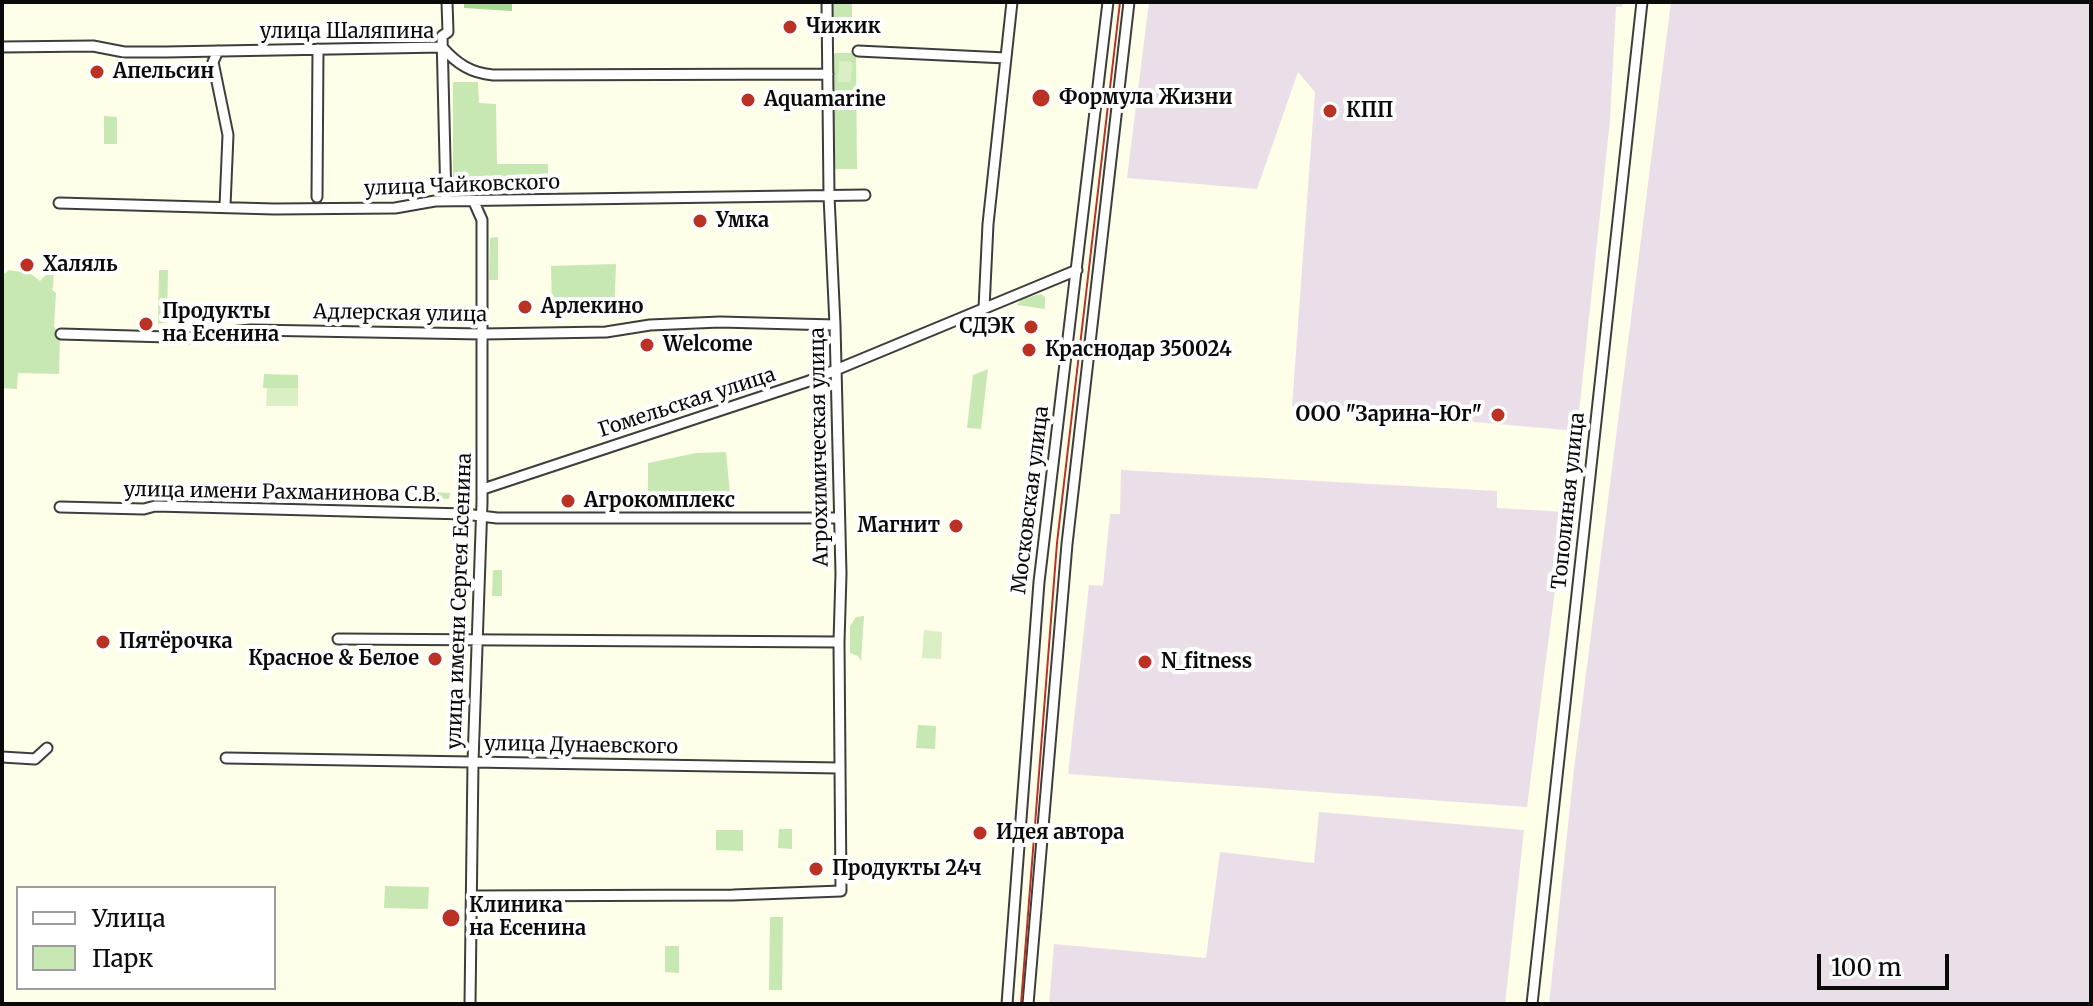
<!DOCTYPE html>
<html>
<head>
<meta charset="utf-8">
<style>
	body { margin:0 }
	#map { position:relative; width:2093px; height:1006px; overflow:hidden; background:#fffee8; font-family:Merriweather,serif }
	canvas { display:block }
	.frame { position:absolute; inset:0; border:4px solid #0a0a0a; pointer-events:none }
	.legend { position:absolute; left:16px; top:886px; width:260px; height:104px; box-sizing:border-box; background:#fff; border:2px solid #9d9d9d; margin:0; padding:10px 14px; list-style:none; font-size:24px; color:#0a0a0a }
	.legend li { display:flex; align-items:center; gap:16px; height:40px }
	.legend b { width:40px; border:2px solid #9d9d9d }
	.scale { position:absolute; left:1817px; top:954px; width:132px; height:36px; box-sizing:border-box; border:4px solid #0a0a0a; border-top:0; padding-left:10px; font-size:24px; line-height:28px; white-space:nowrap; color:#0a0a0a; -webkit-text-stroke:6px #fff; paint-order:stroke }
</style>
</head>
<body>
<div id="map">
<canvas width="2093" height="1006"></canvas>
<div class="frame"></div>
<ul class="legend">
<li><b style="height:10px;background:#fff"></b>Улица</li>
<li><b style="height:22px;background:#c7e8b3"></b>Парк</li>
</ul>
<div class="scale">100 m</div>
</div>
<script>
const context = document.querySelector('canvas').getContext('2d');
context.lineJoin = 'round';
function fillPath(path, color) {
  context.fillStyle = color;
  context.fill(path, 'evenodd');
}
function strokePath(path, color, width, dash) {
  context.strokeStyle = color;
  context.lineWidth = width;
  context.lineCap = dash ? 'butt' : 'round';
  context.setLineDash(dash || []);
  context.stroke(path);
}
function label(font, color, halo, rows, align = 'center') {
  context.font = font + ' Merriweather,serif';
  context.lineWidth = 8;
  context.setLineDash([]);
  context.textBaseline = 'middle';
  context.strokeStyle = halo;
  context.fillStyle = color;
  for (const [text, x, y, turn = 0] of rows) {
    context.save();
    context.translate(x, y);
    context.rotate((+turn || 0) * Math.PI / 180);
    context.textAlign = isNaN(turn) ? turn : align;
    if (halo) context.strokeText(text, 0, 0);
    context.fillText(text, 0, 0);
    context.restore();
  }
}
const industrial = new Path2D(`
	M1149,2H1623L1622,7H1616L1610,120L1577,431L1292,406L1315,92L1298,72L1257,189L1127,178Z
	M1671,2H2091V1004H1549L1574,769Z
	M1121,470L1497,491V508L1565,512L1527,807L1068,774L1089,585L1103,586L1110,514H1120Z
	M1319,812L1524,830L1505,1004H1049L1054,944L1206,958L1220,852L1314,863Z`);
const green = new Path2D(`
	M831,2H852V35H830Z
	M407,26L436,28V36L433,38L407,39Z
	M833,53H856L857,169H834Z
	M453,82H478L479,103L496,104L497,164H548V188H453Z
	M104,116L117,117V144H104Z
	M498,237V280H489L490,238Z
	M616,264L614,317H552L551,266Z
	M54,266L53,289L50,288L56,293L54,326L60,337L59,374L18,373L17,389L2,388V276L9,270L31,274L40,281Z
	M159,270H168L167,322L158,324Z
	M1041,294L1045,297V309L1017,305L1022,299Z
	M988,369L981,429L967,428L973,375Z
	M264,374L298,375V388H263Z
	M726,452L732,514H685L648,507V463L696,453Z
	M359,488L450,493L449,499L358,494Z
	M493,570H502V596H492Z
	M864,616L861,661L858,656L850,653V626L856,617Z
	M918,725L936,726L935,749L916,748Z
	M779,829H792V849L778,848Z
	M716,830H743V851L716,850Z
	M385,886L429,887L428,909L384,908Z
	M770,917H783L782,990H769Z
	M665,946H679V973L665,972Z`);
const forest = new Path2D(`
	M464,2H512V11L464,8Z`);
const pitch = new Path2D(`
	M839,61L852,62L851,82H838Z
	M267,388H298V406H266Z
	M924,630L942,632L941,659L922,658Z`);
const minor = new Path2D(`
	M2,47L93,46L124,52H166L442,47C457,64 471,73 493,75L828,74
	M218,51L213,62L228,135L225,206
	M858,51L1006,58
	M317,197L318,49
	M446,201L442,36L448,32L447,2
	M59,203L274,209L395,208L435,201L865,195
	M984,308L988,224L1012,2
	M61,334L204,338L218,333L251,330L483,334L606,332L650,325L720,322L835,325
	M483,489L809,381L1077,270
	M60,507L144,509L155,506L465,514L497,518H839
	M338,639L839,642
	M2,757L35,759L47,748
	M226,758L839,768
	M473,896L733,895L841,891L839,642L841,574L835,325L829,196L827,2
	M470,1004L473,762L482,502V220L474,202
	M1007,1004L1039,582L1108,2
	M1028,1004L1067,544L1129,2
	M1532,1004L1642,2`);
const tram = new Path2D(`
	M1021,1004L1057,543L1120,2`);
const markers = [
	[790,27,8,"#b93224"],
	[97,72,8,"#b93224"],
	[1041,98,10,"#b93224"],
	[748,100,8,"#b93224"],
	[1330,111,8,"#b93224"],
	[700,221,8,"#b93224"],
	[27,265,8,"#b93224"],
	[525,307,8,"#b93224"],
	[146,324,8,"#b93224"],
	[1031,327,8,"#b93224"],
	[647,345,8,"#b93224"],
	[1029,350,8,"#b93224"],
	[1498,415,8,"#b93224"],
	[568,501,8,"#b93224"],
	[956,526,8,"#b93224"],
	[103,642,8,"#b93224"],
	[435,659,8,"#b93224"],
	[1145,662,8,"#b93224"],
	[980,833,8,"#b93224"],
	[816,869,8,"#b93224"],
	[451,918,10,"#b93224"]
];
const poiNames = [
	["Чижик",806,27],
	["Апельсин",113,72],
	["Формула Жизни",1059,98],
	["Aquamarine",764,100],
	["КПП",1346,111],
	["Умка",716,221],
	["Халяль",43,265],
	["Арлекино",541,307],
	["Продукты",162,312],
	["на Есенина",162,335],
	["СДЭК",1015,327,"right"],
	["Welcome",663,345],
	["Краснодар 350024",1045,350],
	["ООО \"Зарина-Юг\"",1482,415,"right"],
	["Агрокомплекс",584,501],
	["Магнит",940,526,"right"],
	["Пятёрочка",119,642],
	["Красное & Белое",419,659,"right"],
	["N_fitness",1161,662],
	["Идея автора",996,833],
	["Продукты 24ч",832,869],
	["Клиника",469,906],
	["на Есенина",469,929]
];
const streetNames = [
	["улица Шаляпина",347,32],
	["улица Чайковского",462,186,-2],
	["Адлерская улица",400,314,1],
	["Гомельская улица",687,403,-18],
	["Агрохимическая улица",820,447,-91],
	["улица имени Рахманинова С.В.",282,493,1],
	["Московская улица",1031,500,-83],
	["Тополиная улица",1569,501,-84],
	["улица имени Сергея Есенина",460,601,-88],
	["улица Дунаевского",581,746,1]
];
fillPath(industrial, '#eadee9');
fillPath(green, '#c7e8b3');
fillPath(forest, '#a7d992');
fillPath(pitch, '#daefc4');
strokePath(minor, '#3d3d3d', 13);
strokePath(minor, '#fff', 9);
strokePath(tram, '#b93224', 2);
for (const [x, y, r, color] of markers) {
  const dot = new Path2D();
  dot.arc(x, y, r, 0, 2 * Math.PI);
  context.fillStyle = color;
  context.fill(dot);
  strokePath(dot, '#fff', 3);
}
label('bold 20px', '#0a0a0a', '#fff', poiNames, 'left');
label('20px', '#0a0a0a', '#fff', streetNames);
</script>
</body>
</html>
